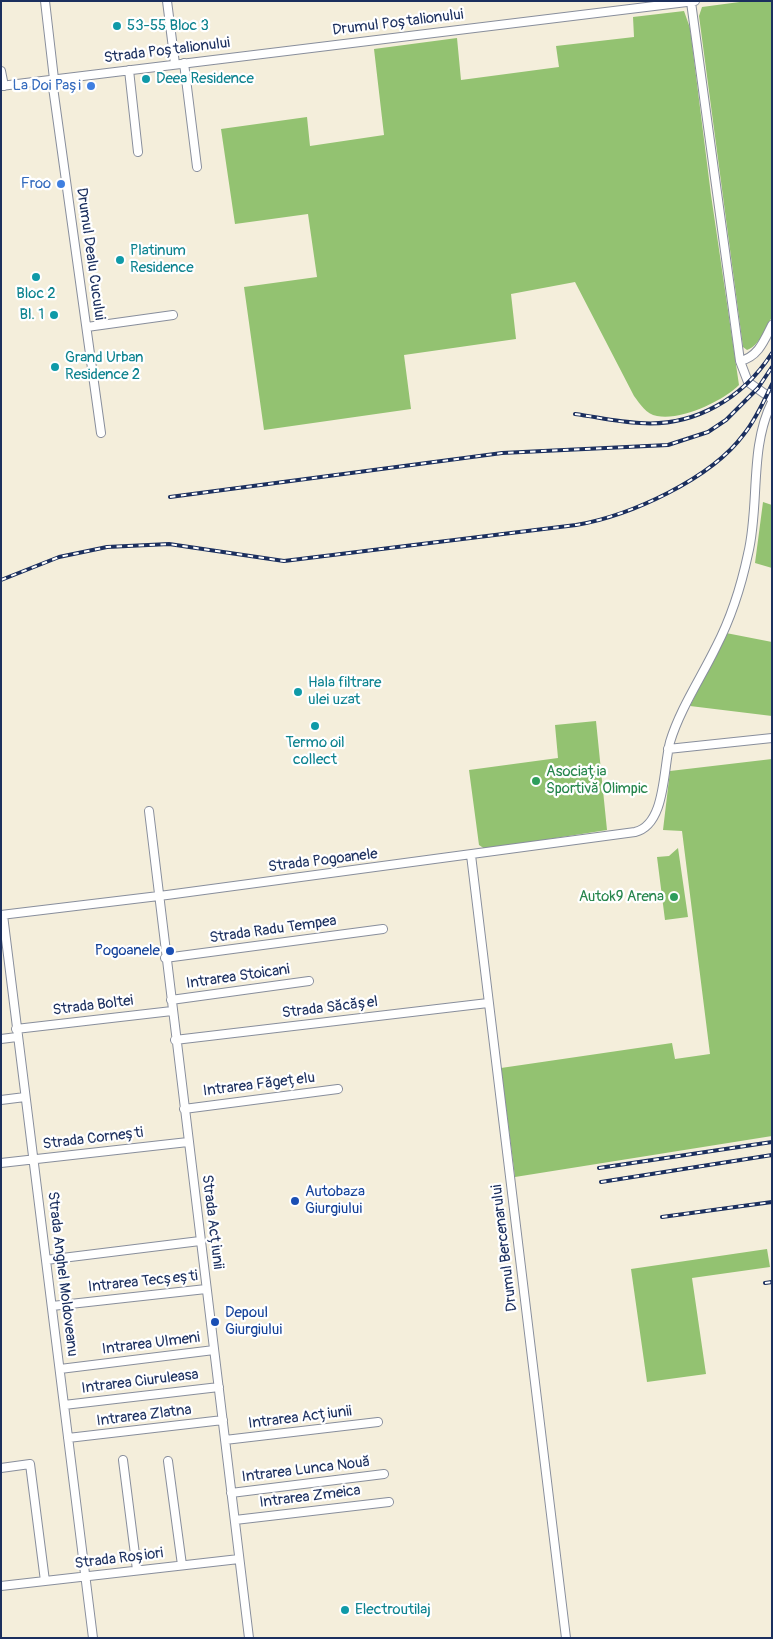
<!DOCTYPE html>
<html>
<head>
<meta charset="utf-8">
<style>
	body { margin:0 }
	#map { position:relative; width:773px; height:1639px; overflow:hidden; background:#f4eedb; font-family:Pangolin,sans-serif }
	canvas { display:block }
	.frame { position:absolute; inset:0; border:2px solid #1b2f5e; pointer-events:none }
</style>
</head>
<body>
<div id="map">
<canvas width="773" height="1639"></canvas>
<div class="frame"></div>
</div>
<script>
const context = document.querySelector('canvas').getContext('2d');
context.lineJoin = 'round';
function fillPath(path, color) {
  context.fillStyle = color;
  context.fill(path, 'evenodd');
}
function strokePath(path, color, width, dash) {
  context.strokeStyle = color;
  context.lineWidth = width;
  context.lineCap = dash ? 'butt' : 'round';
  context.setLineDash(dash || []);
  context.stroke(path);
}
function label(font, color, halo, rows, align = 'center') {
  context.font = font + ' Pangolin,sans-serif';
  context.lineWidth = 4.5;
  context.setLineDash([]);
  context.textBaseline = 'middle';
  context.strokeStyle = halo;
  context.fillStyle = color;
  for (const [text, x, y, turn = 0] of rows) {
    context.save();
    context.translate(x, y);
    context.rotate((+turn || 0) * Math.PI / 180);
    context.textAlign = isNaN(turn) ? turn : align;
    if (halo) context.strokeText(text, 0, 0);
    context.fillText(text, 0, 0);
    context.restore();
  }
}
const green = new Path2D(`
	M747,1H772V317C765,329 760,345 747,350L743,347L699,16L702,7Z
	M684,11L690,28L711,195L739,385C723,401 681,421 657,416C646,414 640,404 634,396L575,282L511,294L516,339L404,355L411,409L264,430L244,287L317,277L308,214L235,224L221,129L307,117L310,146L384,135L374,49L457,38L461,80L559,67L556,46L634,37L633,17Z
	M763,502L772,505V568L755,563Z
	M726,633L772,642V716L690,706Z
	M596,721L607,830L485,849L479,845L469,770L558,758L555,725Z
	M772,759V1136L515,1177L501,1068L672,1043L675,1059L710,1054L682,831L663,830L670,771Z
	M678,848L688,917L665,920L657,857L669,856Z
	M767,1249L770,1267L692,1278L706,1374L647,1382L631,1269Z`);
const minor = new Path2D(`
	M45,1L54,79
	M167,1L175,64
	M691,2L740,361L748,382L772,399
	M184,63L197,167
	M129,70L138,152
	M1,71L4,86
	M52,80L101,433
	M1,86L695,1
	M87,327L173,315
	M740,361C758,357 764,341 772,325
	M668,749L772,738
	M149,811L249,1638
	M471,855L566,1638
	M1,915L167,895L635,832C666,825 663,768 670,742C680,709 701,678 716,647C731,618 741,587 748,554C760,505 749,448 772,402
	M3,915L93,1638
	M165,958L383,929
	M171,1000L309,981
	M16,1029L172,1011
	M1,1039L17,1037
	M175,1040L488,1003
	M1,1100L25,1097
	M184,1109L338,1089
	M1,1163L188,1142
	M46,1260L200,1241
	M52,1306L206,1289
	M60,1369L214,1350
	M64,1405L219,1387
	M68,1438L223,1420
	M225,1440L378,1422
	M123,1460L137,1570
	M168,1461L182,1565
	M1,1468L30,1464L45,1581
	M231,1493L384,1474
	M235,1520L389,1502
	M1,1586L239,1559`);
const rail = new Path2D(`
	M575,414C597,417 618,422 640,423C695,427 743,398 772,353
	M170,497L502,453L668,445L708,432L726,420L758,388L772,367
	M1,580L59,557L107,547L169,544L284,561L576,525C630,516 711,479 744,434C756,419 764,401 772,384
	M599,1168L772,1142
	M601,1182L772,1155
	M662,1217L772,1202
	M765,1283L772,1282`);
const markers = [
	[117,26,5,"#0f9aa8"],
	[146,79,5,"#0f9aa8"],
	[91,86,5,"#3f7fe0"],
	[61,184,5,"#3f7fe0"],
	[120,260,5,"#0f9aa8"],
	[36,277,5,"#0f9aa8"],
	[54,315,5,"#0f9aa8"],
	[55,367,5,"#0f9aa8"],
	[298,692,5,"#0f9aa8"],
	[315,726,5,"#0f9aa8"],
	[536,781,5,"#2e9e5b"],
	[674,897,5,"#2e9e5b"],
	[170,951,5,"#1a4fb4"],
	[295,1201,5,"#1a4fb4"],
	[215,1322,5,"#1a4fb4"],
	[345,1610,5,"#0f9aa8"]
];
const streetNames = [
	["Drumul Poștalionului",398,23,-7],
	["Strada Poștalionului",167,51,-7],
	["Drumul Dealu Cucului",90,254,82],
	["Strada Pogoanele",323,861,-7],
	["Strada Radu Tempea",273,930,-8],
	["Intrarea Stoicani",238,977,-8],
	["Strada Boltei",93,1006,-7],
	["Strada Săcășel",330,1008,-7],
	["Intrarea Făgețelu",259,1085,-7],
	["Strada Cornești",93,1139,-7],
	["Strada Acțiunii",212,1222,83],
	["Drumul Bercenarului",505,1248,-97],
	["Strada Anghel Moldoveanu",62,1274,83],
	["Intrarea Tecșești",143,1282,-6],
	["Intrarea Ulmeni",151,1344,-7],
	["Intrarea Ciuruleasa",140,1382,-7],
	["Intrarea Zlatna",144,1416,-7],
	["Intrarea Acțiunii",300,1418,-7],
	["Intrarea Lunca Nouă",306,1470,-7],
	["Intrarea Zmeica",310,1497,-7],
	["Strada Roșiori",119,1559,-7]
];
const cultureNames = [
	["53-55 Bloc 3",127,26],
	["Deea Residence",156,79],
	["Platinum",130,251],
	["Residence",130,268],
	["Bloc 2",36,294,"center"],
	["Bl. 1",44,315,"right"],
	["Grand Urban",65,358],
	["Residence 2",65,375],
	["Hala filtrare",308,683],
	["ulei uzat",308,700],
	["Termo oil",315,743,"center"],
	["collect",315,760,"center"],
	["Electroutilaj",355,1610]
];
const shopNames = [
	["La Doi Pași",81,86],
	["Froo",51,184]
];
const leisureNames = [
	["Asociația",546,772],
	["Sportivă Olimpic",546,789],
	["Autok9 Arena",664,897,"right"]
];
const transitNames = [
	["Pogoanele",160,951,"right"],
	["Autobaza",305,1192],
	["Giurgiului",305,1209],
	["Depoul",225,1313],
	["Giurgiului",225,1330]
];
fillPath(green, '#93c271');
strokePath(minor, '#888e9c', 10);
strokePath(minor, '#fff', 8);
strokePath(rail, '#1b2f5e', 4);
strokePath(rail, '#fff', 2, [5.5]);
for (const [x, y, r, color] of markers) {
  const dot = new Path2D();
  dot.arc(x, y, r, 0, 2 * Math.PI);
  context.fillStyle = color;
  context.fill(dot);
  strokePath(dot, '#fff', 2);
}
label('15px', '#1b2f5e', '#fff', streetNames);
label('15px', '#0d838f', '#fff', cultureNames, 'left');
label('15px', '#366cbe', '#fff', shopNames, 'right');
label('15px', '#27864d', '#fff', leisureNames, 'left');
label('15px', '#164399', '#fff', transitNames, 'left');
</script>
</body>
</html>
